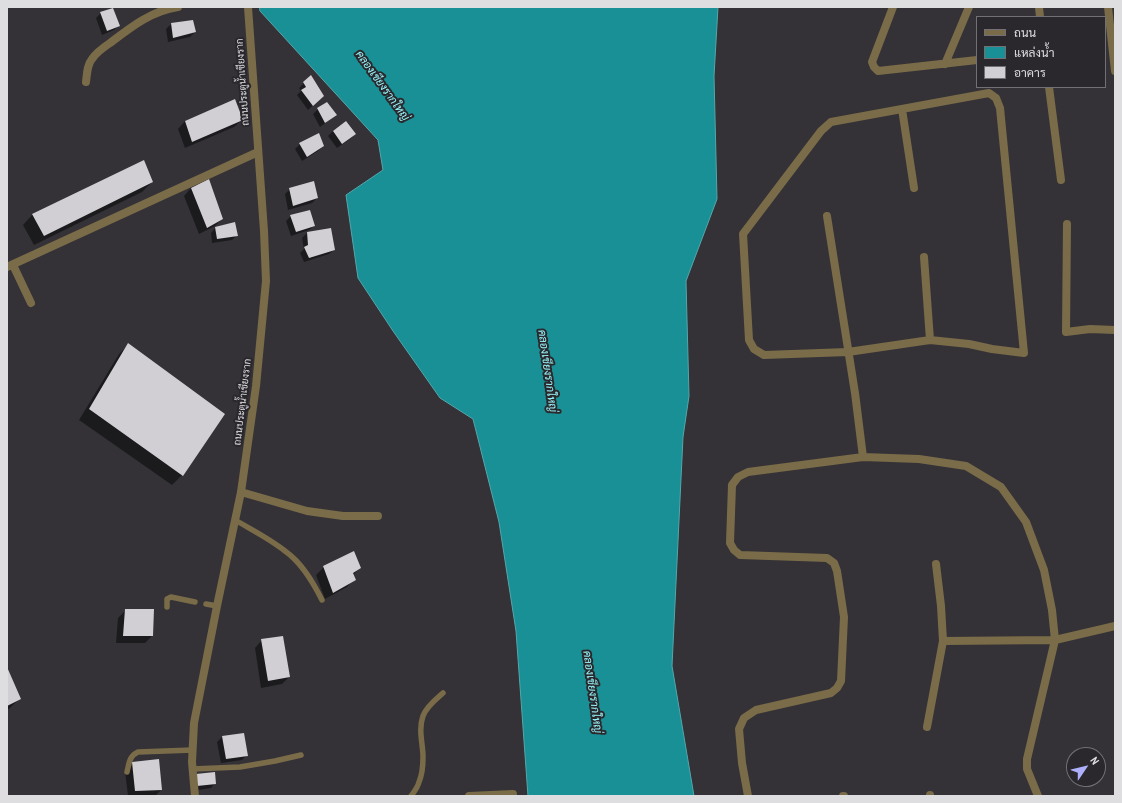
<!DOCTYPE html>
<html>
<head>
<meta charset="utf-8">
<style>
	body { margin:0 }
	#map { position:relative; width:1122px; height:803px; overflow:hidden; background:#343237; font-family:"Archivo Narrow",Sarabun,sans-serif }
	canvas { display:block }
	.frame { position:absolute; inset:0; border:8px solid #dedde0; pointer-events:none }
	.legend { position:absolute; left:976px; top:16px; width:130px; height:72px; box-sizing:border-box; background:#2a282d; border:1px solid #727075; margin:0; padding:5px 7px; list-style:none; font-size:12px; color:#dedde0 }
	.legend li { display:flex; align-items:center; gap:8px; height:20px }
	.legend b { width:20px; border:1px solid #727075 }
	.north { position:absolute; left:1066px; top:747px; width:40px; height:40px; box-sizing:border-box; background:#2a282d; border:1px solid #727075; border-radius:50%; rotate:55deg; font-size:11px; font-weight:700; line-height:16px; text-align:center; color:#dedde0 }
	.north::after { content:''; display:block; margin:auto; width:14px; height:18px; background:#adaffb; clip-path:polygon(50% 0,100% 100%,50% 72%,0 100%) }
</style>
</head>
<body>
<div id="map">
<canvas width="1122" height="803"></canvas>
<div class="frame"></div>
<ul class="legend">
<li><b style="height:5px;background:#7a6c48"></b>ถนน</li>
<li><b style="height:11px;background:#199095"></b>แหล่งน้ำ</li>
<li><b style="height:11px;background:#d1ced4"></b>อาคาร</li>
</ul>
<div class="north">N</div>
</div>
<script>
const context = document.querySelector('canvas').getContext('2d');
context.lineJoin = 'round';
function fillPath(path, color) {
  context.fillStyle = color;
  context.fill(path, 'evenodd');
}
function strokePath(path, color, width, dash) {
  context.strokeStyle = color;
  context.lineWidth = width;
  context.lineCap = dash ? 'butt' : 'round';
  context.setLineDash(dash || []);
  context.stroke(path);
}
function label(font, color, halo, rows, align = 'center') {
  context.font = font + ' "Archivo Narrow",Sarabun,sans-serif';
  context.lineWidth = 4;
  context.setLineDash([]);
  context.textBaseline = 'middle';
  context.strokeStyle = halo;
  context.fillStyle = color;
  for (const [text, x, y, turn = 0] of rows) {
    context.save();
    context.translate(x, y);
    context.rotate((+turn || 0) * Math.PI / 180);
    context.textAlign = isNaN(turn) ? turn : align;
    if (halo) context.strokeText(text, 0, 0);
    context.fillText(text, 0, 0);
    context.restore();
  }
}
const water = new Path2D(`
	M260,7H718L714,76L717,199L686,281L689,396L683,437L672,666L694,796H528L516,631L499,522L473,419L440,398L393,331L358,278L346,195L383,170L378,140L260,11Z`);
const shadow = new Path2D(`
	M101,13L119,25L114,30L102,35L96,18Z
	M192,21L195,32L190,37L168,42L166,29L171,24Z
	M304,83L318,101L308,110L297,95L301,91L299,88Z
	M234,101L242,120L234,127L185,148L178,129L185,121Z
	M318,109L336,115L320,127L313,114Z
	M346,123L355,134L350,139L337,148L328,136L333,131Z
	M318,135L323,146L318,151L302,161L295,149L300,144Z
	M144,161L152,182L142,192L34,245L23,225L32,215Z
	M191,188L222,219L215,226L199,234L184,196Z
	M290,189L317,198L312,203L288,210L285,194Z
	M291,216L314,226L309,230L291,236L286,221Z
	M215,228L237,235L232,240L212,243L211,233Z
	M330,229L334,250L329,254L304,262L300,253L304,249L302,238L307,233Z
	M128,345L182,475L172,485L79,420L119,354Z
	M324,567L360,568L353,575L354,579L347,587L325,599L316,575Z
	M126,610L152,636L145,643H116L118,618Z
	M262,640L289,677L282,684L261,688L255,648Z
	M7,669L20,698L10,708L7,710Z
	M244,734L247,755L242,760L221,763L217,742L222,737Z
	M133,763L161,790L155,796H128L125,771Z
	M191,779L215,783L211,788L192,791Z`);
const building = new Path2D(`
	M113,8L120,26L107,31L100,12Z
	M193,20L196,32L173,38L171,23Z
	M311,75L324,96L313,106L301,90L306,87L303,82Z
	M235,99L243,120L192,142L185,121Z
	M327,102L337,115L325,123L317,108Z
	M346,121L356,134L342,144L333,131Z
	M319,133L324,146L307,157L299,143Z
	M144,160L153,182L44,236L32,214Z
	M209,179L223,219L207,228L191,188Z
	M314,181L318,198L293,206L289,188Z
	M310,210L315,226L296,232L290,215Z
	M235,222L238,236L217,239L215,227Z
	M331,228L335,250L309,258L304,247L308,245L307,232Z
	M128,343L225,414L183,476L89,409Z
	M354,551L361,568L353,573L356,580L333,593L323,566Z
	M125,609H154L153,636H123Z
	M283,636L290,677L268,681L261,639Z
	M7,667L21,699L7,706Z
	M244,733L248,756L226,759L222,736Z
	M159,759L162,790L135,791L132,762Z
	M215,772L216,784L197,786L196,774Z`);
const service = new Path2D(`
	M235,520C252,530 270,539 285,551C302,563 313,582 322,600
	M206,604L217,606
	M167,607V599L171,597L195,602
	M192,769L240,767L275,761L301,755
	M127,772C129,764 129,756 138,752L193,750
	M411,796C414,792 418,787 419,782C422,775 423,765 423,757C423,744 418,730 423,716C426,707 436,699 443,693`);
const minor = new Path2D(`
	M893,7L872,62L874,67L878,71L977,60
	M1039,7L1040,17
	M1108,7L1115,71
	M945,64L969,7
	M86,82C87,74 87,65 92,59C96,53 104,47 110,43C131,27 151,11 178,7
	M1049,87L1061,180
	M989,93L996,98L1000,108L1024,353L992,349L969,344L930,340L848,352L764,355L754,349L749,340L743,234L821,131L831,122Z
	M902,109L914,188
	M827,216L855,393L863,457
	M1067,224L1066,332L1090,329L1115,330
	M924,257L930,340
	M13,265L31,303
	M7,267L258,152
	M241,492L307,511L343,516H378
	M943,641L1055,640L1115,626
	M927,727L943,641L941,606L936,564
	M930,795V796
	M469,796L513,794
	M748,796L742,763L739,729L744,718L756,710L831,693L837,688L841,681L844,617L837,571L834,563L827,558L740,555L734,550L730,543L732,485L738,477L748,472L863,457L919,459L966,466L1001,487L1026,522L1044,570L1052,610L1055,640L1027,759V769L1038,796
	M843,796H844`);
const tertiary = new Path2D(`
	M195,796L192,762L194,723L217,606L241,492L256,386L266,281L264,231L248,7`);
const streetNames = [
	["ถนนประตูน้ำเชียงราก",243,82,-94],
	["ถนนประตูน้ำเชียงราก",243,402,-83]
];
const waterNames = [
	["คลองเชียงรากใหญ่",382,86,54],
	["คลองเชียงรากใหญ่",547,371,82],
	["คลองเชียงรากใหญ่",592,692,82]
];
fillPath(water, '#199095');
strokePath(water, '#54a7ac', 1);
fillPath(shadow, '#0007');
fillPath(building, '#d1ced4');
strokePath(service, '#7a6c48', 5.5);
strokePath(minor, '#7a6c48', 8);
strokePath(tertiary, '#7a6c48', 8);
label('10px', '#dedde0', '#2a282d', streetNames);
label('italic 11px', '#97f6fb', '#2a282d', waterNames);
</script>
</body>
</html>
